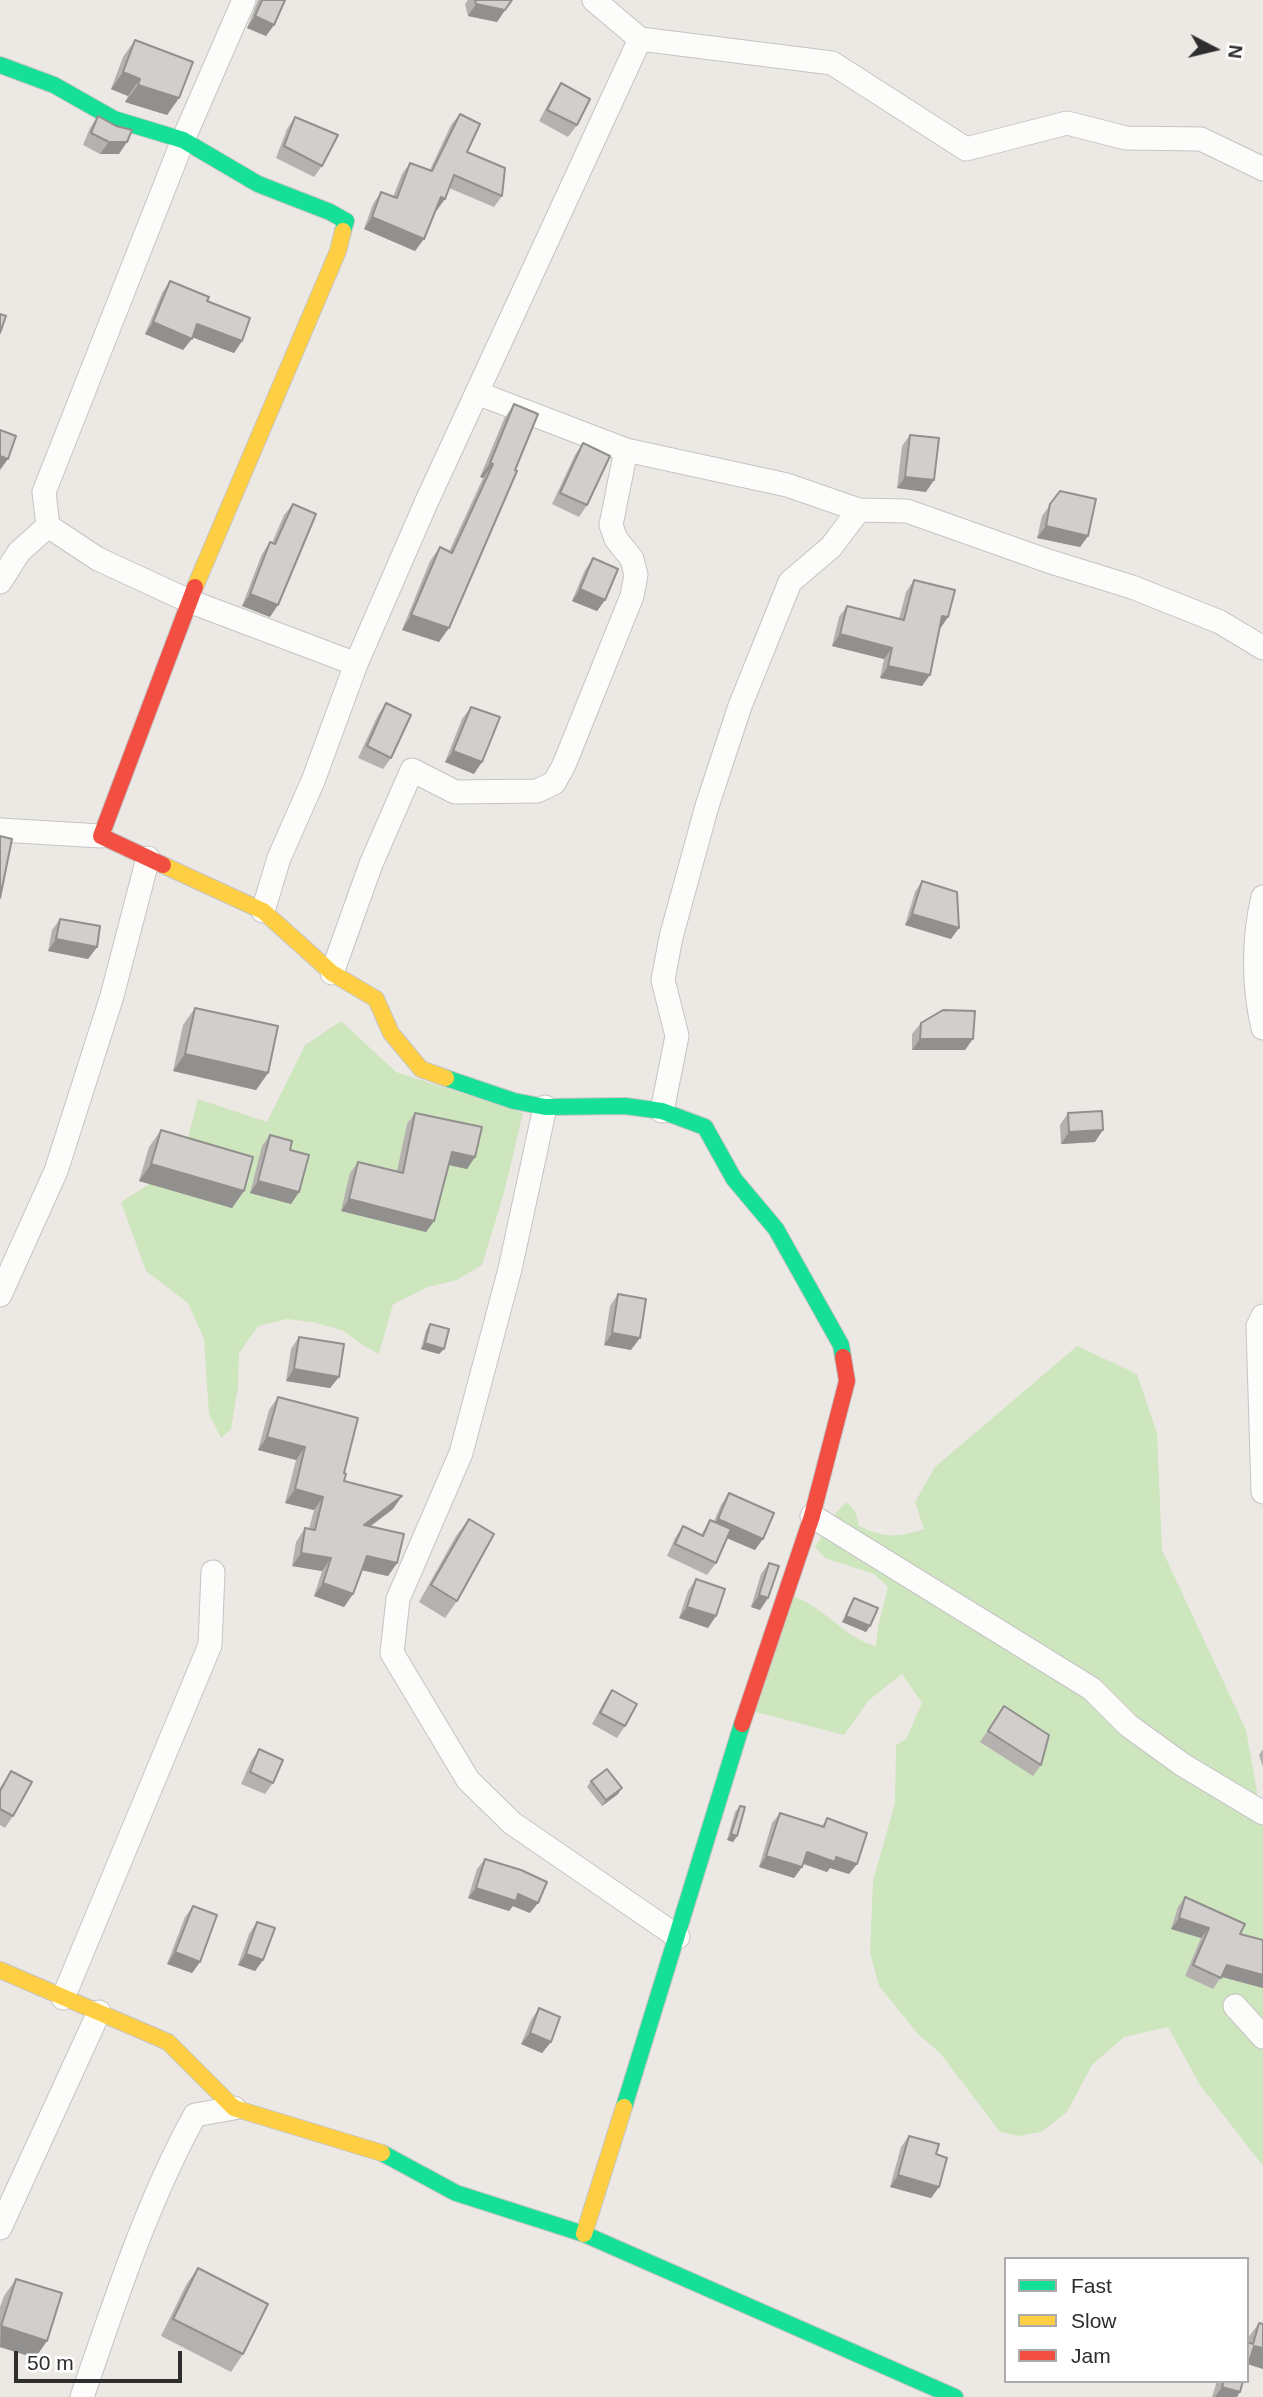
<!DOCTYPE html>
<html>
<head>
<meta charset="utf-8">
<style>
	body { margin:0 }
	#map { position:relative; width:1263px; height:2397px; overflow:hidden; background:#ece8e4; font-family:Helvetica,sans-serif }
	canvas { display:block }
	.legend { position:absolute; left:1004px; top:2257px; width:245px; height:126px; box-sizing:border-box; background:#fff; border:2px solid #ababab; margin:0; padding:9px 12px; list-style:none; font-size:21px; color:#2e2e2e }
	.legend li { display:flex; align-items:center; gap:14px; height:35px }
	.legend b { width:35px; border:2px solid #ababab }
	.north { position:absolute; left:1179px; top:14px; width:70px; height:70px; -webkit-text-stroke:5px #fff; paint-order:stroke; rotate:97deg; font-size:19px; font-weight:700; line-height:28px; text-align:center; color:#2e2e2e }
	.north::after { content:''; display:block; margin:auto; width:24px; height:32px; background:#2e2e2e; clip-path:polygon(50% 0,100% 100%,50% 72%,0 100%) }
	.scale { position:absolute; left:14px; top:2351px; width:168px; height:32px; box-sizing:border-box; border:4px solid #2e2e2e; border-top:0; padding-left:9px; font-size:21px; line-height:24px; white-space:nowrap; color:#2e2e2e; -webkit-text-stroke:5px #fff; paint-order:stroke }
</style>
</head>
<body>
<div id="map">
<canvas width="1263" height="2397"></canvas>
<ul class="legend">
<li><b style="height:9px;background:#16e098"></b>Fast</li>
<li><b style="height:9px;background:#ffcf43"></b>Slow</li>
<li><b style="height:9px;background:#f24e42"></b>Jam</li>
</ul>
<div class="north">N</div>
<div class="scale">50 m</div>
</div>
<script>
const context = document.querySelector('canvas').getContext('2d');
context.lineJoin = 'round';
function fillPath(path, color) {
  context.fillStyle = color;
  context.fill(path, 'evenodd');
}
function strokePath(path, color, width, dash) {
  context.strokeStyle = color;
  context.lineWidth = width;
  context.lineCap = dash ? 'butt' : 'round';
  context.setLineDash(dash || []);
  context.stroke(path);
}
const green = new Path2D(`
	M341,1021L396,1072L523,1113L504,1193L482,1265L457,1280L428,1287L393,1304L379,1354L361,1344L342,1330L312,1322L287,1319L258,1326L239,1353L238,1387L231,1429L221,1438L209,1414L204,1339L188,1303L146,1271L121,1202L146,1186L183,1157L198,1099L267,1122L305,1045Z
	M1077,1346L1137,1374L1157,1433L1162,1550L1246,1730L1263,1826V2166L1200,2085L1168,2027L1124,2037L1092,2065L1067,2112L1041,2132L1019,2136L1000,2132L940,2053L918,2034L879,1986L870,1953L873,1881L895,1803L896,1745L906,1739L922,1703L902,1674L869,1700L844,1735L752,1711L789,1595C823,1604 843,1638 876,1646L878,1626L888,1587L874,1574L825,1558L815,1547C825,1532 833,1513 847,1502L856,1513L859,1526C885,1538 896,1538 924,1529L915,1502L935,1467Z`);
const street = new Path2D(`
	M244,0L183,140L44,492L48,526L98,559L189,601L356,664
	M594,0L640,39L832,63L966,149L1067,123L1126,138L1201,139L1263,169
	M477,393L626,450L787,485L859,510L907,511L1048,561L1132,587L1220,622L1263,648
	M0,582L19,552L48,526
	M0,830L101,836
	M1263,897C1253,938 1253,986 1263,1028
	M263,911L279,858L313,781L356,664L426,503L640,39
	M332,973L371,864L412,770L455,792L537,791L554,783L564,765L632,596L636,575L632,559L616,539L611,525L626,450
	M545,1107L510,1269L461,1453L398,1599L392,1653L468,1780L512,1823L678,1937
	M662,1111L677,1036L663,980L671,937L707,806L740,706L790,582L831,547L859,510
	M0,1295L56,1171L112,996L148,858
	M1263,1316L1258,1326L1263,1492
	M812,1516L1092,1689L1129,1726L1183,1765L1263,1813
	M63,1998L210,1645L213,1572
	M1235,2006L1263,2037
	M0,2228L99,2012
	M82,2397C115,2302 146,2204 195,2115L234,2108`);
const fast = new Path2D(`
	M0,65L54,85L114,119L183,140L258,184L330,212L346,221L343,231
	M446,1078L514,1101L545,1107L625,1106L662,1111L705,1127L734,1179L776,1229L841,1345L843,1357
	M624,2107L742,1724
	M382,2153L456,2193L584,2234L955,2397`);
const slow = new Path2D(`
	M195,587L338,251L343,231
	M163,865L263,911L332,973L376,999L391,1033L421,1069L446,1078
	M0,1970L168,2042L234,2108L382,2153
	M584,2234L624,2107`);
const jam = new Path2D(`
	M163,865L101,836L195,587
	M742,1724L812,1516L847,1381L843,1357`);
const wall = new Path2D(`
	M258,0H285L274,25L266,36L247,28Z
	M468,0H512L497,22L468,16L465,4Z
	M135,40L179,98L167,115L125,102L128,96L111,89L123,57Z
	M561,83L577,125L568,137L539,121L553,95Z
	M460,114L467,152L502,196L494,207L449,188L445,199L436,210L415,251L364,229L373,204L381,192L393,197L402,174L410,163L430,170L451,125Z
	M98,116L119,154H100L83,145L90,128Z
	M295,117L322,166L314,177L276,158L287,129Z
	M170,281L207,301L242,341L234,353L192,337L183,350L145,334L162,293Z
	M514,404L439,642L402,630L430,561L440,547L449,552L483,478L480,477L504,419Z
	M910,435L926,492L897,488L902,446Z
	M583,443L587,505L579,517L552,504L575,455Z
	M1060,491L1088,536L1080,547L1037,538L1042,516Z
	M293,504L270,617L242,606L262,554L270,542L272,543L284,515Z
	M593,558L605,600L597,611L572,601L585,570Z
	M914,580L940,629L922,686L880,678L884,659L832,646L839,617L847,606L899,619L906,592Z
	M386,703L391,758L383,769L358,758L378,715Z
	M471,707L474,774L445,762L462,719Z
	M922,881L951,939L905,925L915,892Z
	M60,919L97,947L88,959L48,951L52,930Z
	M195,1008L268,1073L256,1090L173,1071L183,1025Z
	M921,1023L965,1050H912V1034Z
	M415,1113L475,1157L467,1169L449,1165L434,1221L426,1232L341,1211L350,1173L358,1162L397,1171L407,1124Z
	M1068,1113L1095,1142L1061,1144L1060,1125Z
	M161,1130L244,1191L232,1208L139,1181L149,1147Z
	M270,1135L290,1150L299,1192L291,1204L250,1193L262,1146Z
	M618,1294L631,1350L604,1345L610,1306Z
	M430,1324L444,1349L439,1354L421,1349L426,1330Z
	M299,1337L339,1377L330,1388L286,1381L291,1349Z
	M278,1397L344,1473V1481L393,1509L370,1526L397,1563L388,1576L361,1570L353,1594L344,1607L314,1596L322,1571L292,1566L296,1542L305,1528L309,1529L314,1510L285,1503L296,1460L258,1450L269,1410Z
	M729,1493L755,1550L727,1538L716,1563L707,1575L667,1556L675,1538L683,1526L701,1535L710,1520L714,1521L721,1505Z
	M469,1519L457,1601L445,1618L419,1602L456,1536Z
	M769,1563L768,1598L760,1610L751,1607L761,1574Z
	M696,1579L708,1628L679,1618L688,1591Z
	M854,1598L870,1626L866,1632L842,1622L850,1604Z
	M612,1690L625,1726L617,1738L592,1724L604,1702Z
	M1004,1706L1041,1765L1033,1776L980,1742Z
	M259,1749L273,1783L265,1794L241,1784L251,1761Z
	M1263,1749V1767L1259,1755Z
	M11,1771L13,1816L5,1828L0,1825V1788Z
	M591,1781L618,1794L602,1806L587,1787Z
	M740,1806L737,1836L733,1842L727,1840L735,1812Z
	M780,1813L822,1826L827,1818L857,1864L849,1874L830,1868L827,1872L803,1864L802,1867L794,1878L759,1867L772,1823Z
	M485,1859L530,1913L513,1906L509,1911L468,1898L477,1869Z
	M1185,1897L1240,1934L1263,1940V1988L1221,1977L1213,1989L1185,1976L1201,1938L1171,1929L1178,1907Z
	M193,1906L200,1962L192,1973L167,1964L185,1917Z
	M257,1922L263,1960L255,1971L238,1965L249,1934Z
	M539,2008L551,2042L542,2053L521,2044L531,2020Z
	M909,2136L936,2154L939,2187L931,2198L890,2187L901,2147Z
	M198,2268L243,2354L231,2372L161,2336L186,2285Z
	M16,2279L47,2341L35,2358L0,2347V2307L4,2296Z
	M1259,2323L1247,2368V2339Z
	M1217,2381H1243L1237,2397H1212Z`);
const shadedWall = new Path2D(`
	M476,4L505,10L497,22L468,16Z
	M255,16L274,25L266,36L247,28Z
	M123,72L140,79L128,96L111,89Z
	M138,85L179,98L167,115L125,102Z
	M109,142H127L119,154H100Z
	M441,197L445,199L437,210L433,209Z
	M372,217L424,239L415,251L364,229Z
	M153,322L192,339L183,350L145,334Z
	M197,324L242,341L234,353L189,336Z
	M0,456L8,459L0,470Z
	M490,463L493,464L483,478L480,477Z
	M905,477L934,480L926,492L897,488Z
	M1046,526L1088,536L1080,547L1037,538Z
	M580,589L605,600L597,611L572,601Z
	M250,594L278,605L270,617L242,606Z
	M411,615L449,628L439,642L402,630Z
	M942,616L948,617L940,629Z
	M840,634L892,648L884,659L832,646Z
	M888,666L930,675L922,686L880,678Z
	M453,751L482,762L474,774L445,762Z
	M912,914L959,928L951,939L905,925Z
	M56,939L97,947L88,959L48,951Z
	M920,1039H973L965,1050H912Z
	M185,1054L268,1073L256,1090L173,1071Z
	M1103,1130L1095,1142L1061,1144L1069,1132Z
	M452,1152L475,1157L467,1169L444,1164Z
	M151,1164L244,1191L232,1208L139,1181Z
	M258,1181L299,1192L291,1204L250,1193Z
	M349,1199L434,1221L426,1232L341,1211Z
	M612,1333L640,1338L631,1350L604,1345Z
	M425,1343L444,1349L439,1354L421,1349Z
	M294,1369L339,1377L330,1388L286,1381Z
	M267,1437L305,1447L296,1460L258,1450Z
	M295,1489L323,1497L314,1510L285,1503Z
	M402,1496L393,1509L355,1538L364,1525Z
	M718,1519L763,1539L755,1550L710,1531Z
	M301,1553L331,1558L322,1571L292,1566Z
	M367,1556L397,1563L388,1576L357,1569Z
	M323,1583L353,1594L344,1607L314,1596Z
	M759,1595L768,1598L760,1610L751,1607Z
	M687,1607L716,1616L708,1628L679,1618Z
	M846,1616L870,1626L866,1632L842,1622Z
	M622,1788L618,1794L602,1806L606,1800Z
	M731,1834L737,1836L733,1842L727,1840Z
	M807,1852L836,1857L857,1864L849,1874L830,1868L827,1872L799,1862Z
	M766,1856L802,1867L794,1878L759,1867Z
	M476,1888L518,1894L538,1903L530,1913L513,1906L509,1911L468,1898Z
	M1179,1918L1209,1928L1201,1938L1171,1929Z
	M175,1952L200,1962L192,1973L167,1964Z
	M246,1954L263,1960L255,1971L238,1965Z
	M1227,1965L1263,1975V1988L1219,1976Z
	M530,2033L551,2042L542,2053L521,2044Z
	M898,2175L939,2187L931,2198L890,2187Z
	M1,2326L47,2341L35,2358L0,2347Z
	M1254,2346L1263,2348V2369L1247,2364Z
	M1222,2387L1240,2392L1237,2397H1215Z`);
const building = new Path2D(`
	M262,0H285L274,25L255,16Z
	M475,0H512L505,10L476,4Z
	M135,40L193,62L179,98L138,85L140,79L123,72Z
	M561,83L590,99L577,125L547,110Z
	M460,114L480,124L467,152L505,168L502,196L454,175L445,199L441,197L424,239L372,217L381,192L397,198L410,163L432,171Z
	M98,116L116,126L132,130L127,142H109L91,133Z
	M295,117L338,135L322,166L284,146Z
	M170,281L209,297L207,301L250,318L242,341L197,324L192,339L153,322Z
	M0,314L6,316L0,333Z
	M514,404L538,414L515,470L517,471L449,628L411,615L440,547L452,553L493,464L490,463Z
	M0,430L16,436L8,459L0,456Z
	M910,435L939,438L934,480L905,477Z
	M583,443L610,456L587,505L560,493Z
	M1060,491L1096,499L1088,536L1046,526L1050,504Z
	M293,504L316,514L278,605L250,594L270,542L275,544Z
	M593,558L618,569L605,600L580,589Z
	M914,580L955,590L948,617L942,616L930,675L888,666L892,648L840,634L847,606L904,620Z
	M386,703L411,715L391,758L367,746Z
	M471,707L500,717L482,762L453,751Z
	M0,836L12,839L0,898Z
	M922,881L957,892L959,928L912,914Z
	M60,919L100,926L97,947L56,939Z
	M195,1008L278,1026L268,1073L185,1054Z
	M943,1010L975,1011L973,1039H920L921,1023Z
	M1102,1111L1103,1130L1069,1132L1068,1113Z
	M415,1113L482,1127L475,1157L452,1152L434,1221L349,1199L358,1162L403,1173Z
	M161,1130L253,1157L244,1191L151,1164Z
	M270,1135L292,1141L290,1150L309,1155L299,1192L258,1181Z
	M618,1294L646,1299L640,1338L612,1333Z
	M430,1324L449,1329L444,1349L425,1343Z
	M299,1337L344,1344L339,1377L294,1369Z
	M278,1397L358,1418L344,1473L346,1474L344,1481L402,1496L364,1525L404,1534L397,1563L367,1556L353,1594L323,1583L331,1558L301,1553L305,1528L315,1530L323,1497L295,1489L305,1447L267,1437Z
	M729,1493L774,1513L763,1539L718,1519Z
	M469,1519L494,1534L457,1601L431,1585Z
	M710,1520L731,1529L716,1563L675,1544L683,1526L703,1536Z
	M769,1563L779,1566L768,1598L759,1595Z
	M696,1579L725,1589L716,1616L687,1607Z
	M854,1598L878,1608L870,1626L846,1616Z
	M612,1690L637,1704L625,1726L600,1713Z
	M1004,1706L1049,1735L1041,1765L988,1731Z
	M259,1749L283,1760L273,1783L250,1772Z
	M607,1769L622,1788L606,1800L591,1781Z
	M11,1771L32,1782L13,1816L0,1809V1791Z
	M740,1806L745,1807L737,1836L731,1834Z
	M780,1813L824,1827L827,1818L867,1833L857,1864L836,1857L835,1862L807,1852L802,1867L766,1856Z
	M485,1859L521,1870L547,1882L538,1903L518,1894L516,1901L476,1888Z
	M1185,1897L1245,1924L1240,1934L1263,1940V1975L1227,1965L1221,1978L1193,1965L1209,1928L1179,1918Z
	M193,1906L217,1915L200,1962L175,1952Z
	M257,1922L275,1928L263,1960L246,1954Z
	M539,2008L560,2017L551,2042L530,2033Z
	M909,2136L939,2144L936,2154L947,2158L939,2187L898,2175Z
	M198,2268L268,2304L243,2354L173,2319Z
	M16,2279L62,2293L47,2341L1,2326Z
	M1259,2323L1263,2324V2348L1254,2346L1247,2368V2342L1253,2344Z
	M1224,2381H1243L1240,2392L1222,2387Z`);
fillPath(green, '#cee6be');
strokePath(street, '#c5c4c5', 25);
strokePath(fast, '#c5c4c5', 18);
strokePath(slow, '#c5c4c5', 18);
strokePath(jam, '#c5c4c5', 18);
strokePath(street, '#fcfcfb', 23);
strokePath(fast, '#16e098', 16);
strokePath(slow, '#ffcf43', 16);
strokePath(jam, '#f24e42', 16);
fillPath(wall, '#b4b1af');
fillPath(shadedWall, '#92908e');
fillPath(building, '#d1cecb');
strokePath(building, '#92908e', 2);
</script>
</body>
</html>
